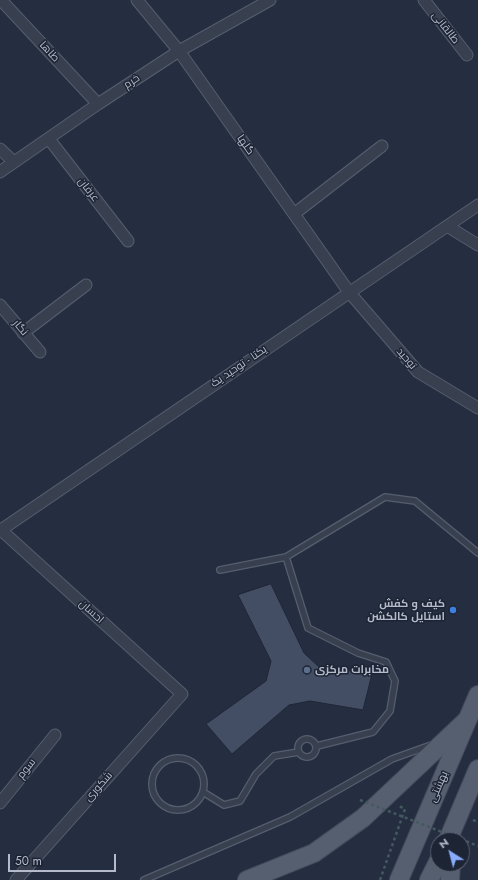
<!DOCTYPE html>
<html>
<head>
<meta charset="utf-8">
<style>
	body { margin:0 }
	#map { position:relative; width:478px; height:880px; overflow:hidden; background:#242e40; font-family:Jost,sans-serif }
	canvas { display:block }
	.north { position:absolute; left:430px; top:832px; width:40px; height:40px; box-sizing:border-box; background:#1d2535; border:1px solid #5a6171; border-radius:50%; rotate:324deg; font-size:11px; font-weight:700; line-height:16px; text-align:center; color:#b5bbcb }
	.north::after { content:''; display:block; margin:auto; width:14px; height:18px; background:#89abfc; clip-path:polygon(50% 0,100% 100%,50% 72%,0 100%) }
	.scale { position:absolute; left:8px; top:854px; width:108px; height:18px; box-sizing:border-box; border:2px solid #b5bbcb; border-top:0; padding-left:5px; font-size:12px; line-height:14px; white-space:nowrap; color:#b5bbcb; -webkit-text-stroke:3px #1d2535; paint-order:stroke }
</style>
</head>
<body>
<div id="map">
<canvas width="478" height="880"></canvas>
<div class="north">N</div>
<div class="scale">50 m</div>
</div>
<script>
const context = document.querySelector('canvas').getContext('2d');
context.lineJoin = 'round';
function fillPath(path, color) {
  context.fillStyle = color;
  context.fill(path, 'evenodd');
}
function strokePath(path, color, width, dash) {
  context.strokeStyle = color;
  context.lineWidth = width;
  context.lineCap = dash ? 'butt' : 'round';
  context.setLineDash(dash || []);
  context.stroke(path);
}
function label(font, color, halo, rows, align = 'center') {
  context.font = font + ' Jost,Cairo,sans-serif';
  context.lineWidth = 3;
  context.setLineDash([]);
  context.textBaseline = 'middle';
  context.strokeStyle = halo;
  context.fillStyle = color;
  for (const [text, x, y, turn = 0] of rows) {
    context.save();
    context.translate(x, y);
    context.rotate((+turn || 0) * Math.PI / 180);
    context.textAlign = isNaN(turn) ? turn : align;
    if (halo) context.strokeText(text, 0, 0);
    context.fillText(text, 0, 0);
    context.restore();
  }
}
const building = new Path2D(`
	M271,584L304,653L318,666L372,674L363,710L310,701L289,705L232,754L206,724L266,681L271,661L238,595Z`);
const path = new Path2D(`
	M473,820L478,822
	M380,880L405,809L399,806`);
const lane = new Path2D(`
	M220,570L286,557
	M298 748a9 9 0 1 1 18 0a9 9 0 1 1-18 0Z
	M317,746L373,732L390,711L395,681L386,662L358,653L308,628L286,557L385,497L415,501L478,553
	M152 784a26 26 0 1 1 52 0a26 26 0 1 1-52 0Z
	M203,792L224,805L240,801L256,774L274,756L299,752
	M144,880L290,817L392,759L431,745`);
const street = new Path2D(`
	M1,0L98,104
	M137,0L179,51L349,292L418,372L478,408
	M424,0L467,55
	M49,139L128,241
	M0,149L14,162
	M0,172L98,104L179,51L270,0
	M294,214L382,146
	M447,226L478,245
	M0,305L40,352
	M23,333L86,285
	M0,529L182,694L16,880
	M1,530L478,205
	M0,803L55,735`);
const primary = new Path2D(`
	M448,840L478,769
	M247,880L314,853L363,818L468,719
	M399,880L478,695
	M429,880L438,862
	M450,880L451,864`);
const pathBridge = new Path2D(`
	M360,800L478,846`);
const markers = [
	[453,610,4,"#3f7fe0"],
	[307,670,4,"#5c6f8a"]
];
const streetNames = [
	["طالقانی",445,28,52],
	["طاها",49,52,47],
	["خرم",132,82,-33],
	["گلها",245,145,55],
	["عرفان",88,190,52],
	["نگار",20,328,50],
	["توحید",406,359,49],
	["یکتا - توحید یک",239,367,-34],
	["احسان",91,612,42],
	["سوم",27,769,-51],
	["شکوری",99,787,-48],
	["بهشتی",439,787,-67]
];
const poiNames = [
	["کیف و کفش",445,604],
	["استایل کالکشن",445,617],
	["مخابرات مرکزی",315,670,"left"]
];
fillPath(building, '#434d63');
strokePath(building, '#1f2737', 1);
strokePath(lane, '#565e6e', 8);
strokePath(street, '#565e6e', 13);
strokePath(primary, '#424959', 20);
strokePath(path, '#44595e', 2.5, [3, 3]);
strokePath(lane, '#384050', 5.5);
strokePath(street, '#384050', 11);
strokePath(primary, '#565f70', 18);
strokePath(pathBridge, '#44595e', 2.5, [3, 3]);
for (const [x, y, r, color] of markers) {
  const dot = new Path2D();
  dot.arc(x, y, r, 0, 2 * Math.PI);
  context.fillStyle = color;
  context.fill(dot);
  strokePath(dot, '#1d2535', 1.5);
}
label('11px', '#b5bbcb', '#1d2535', streetNames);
label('bold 11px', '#b5bbcb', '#1d2535', poiNames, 'right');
</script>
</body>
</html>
